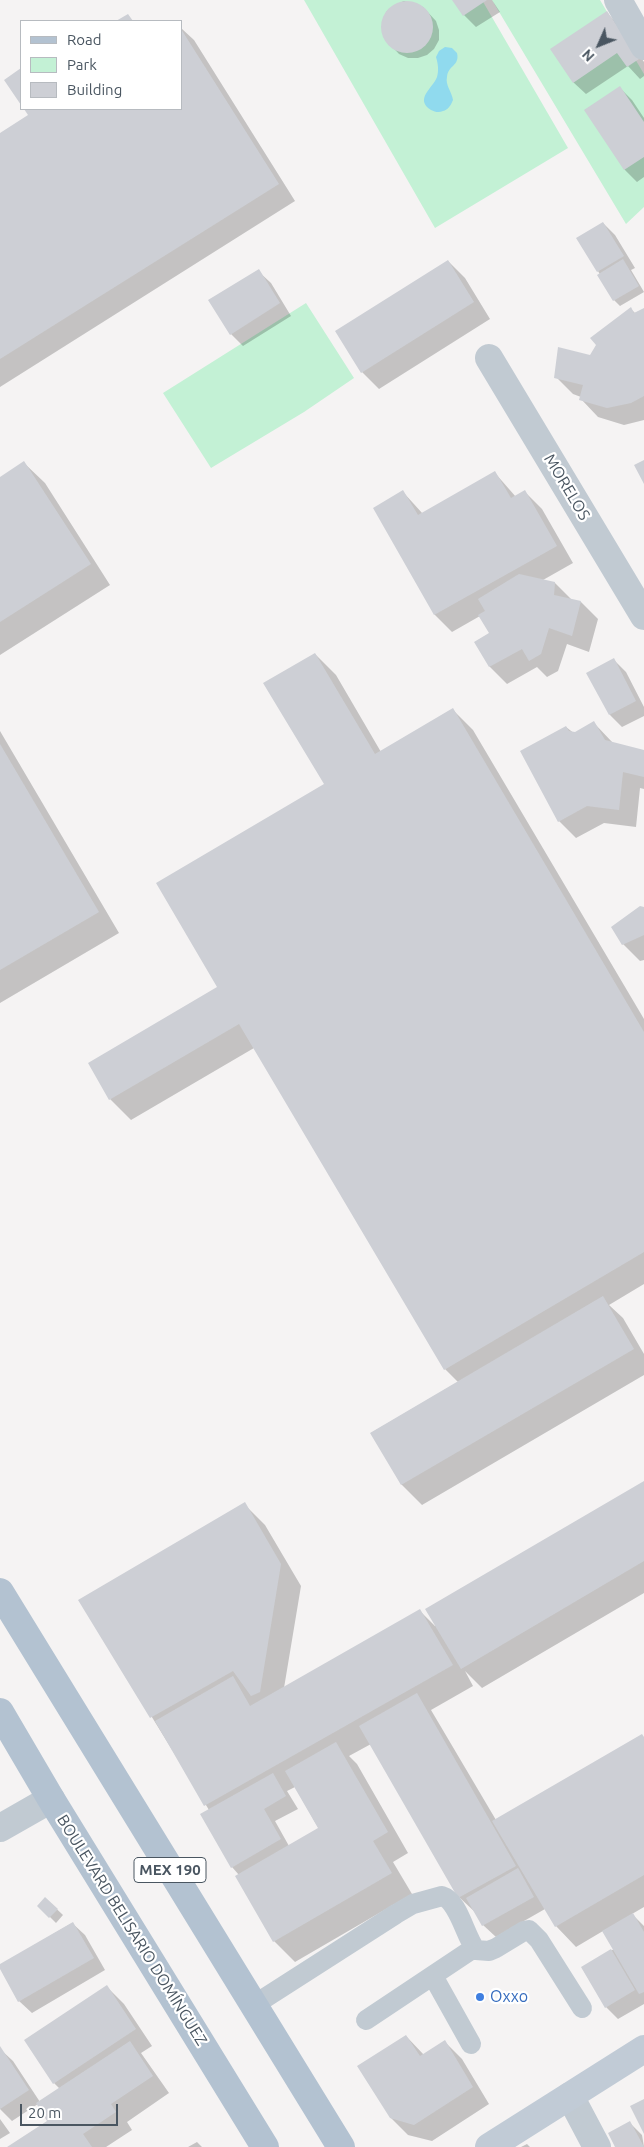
<!DOCTYPE html>
<html>
<head>
<meta charset="utf-8">
<style>
	body { margin:0 }
	#map { position:relative; width:644px; height:2147px; overflow:hidden; background:#f5f3f3; font-family:Ubuntu,sans-serif }
	canvas { display:block }
	.legend { position:absolute; left:20px; top:20px; width:162px; height:90px; box-sizing:border-box; background:#fff; border:1px solid #b7bbc0; margin:0; padding:6px 9px; list-style:none; font-size:15px; color:#4a5661 }
	.legend li { display:flex; align-items:center; gap:10px; height:25px }
	.legend b { width:25px; border:1px solid #b7bbc0 }
	.north { position:absolute; left:574px; top:20px; width:50px; height:50px; -webkit-text-stroke:4px #fff; paint-order:stroke; rotate:226deg; font-size:14px; font-weight:700; line-height:20px; text-align:center; color:#4a5661 }
	.north::after { content:''; display:block; margin:auto; width:18px; height:22px; background:#4a5661; clip-path:polygon(50% 0,100% 100%,50% 72%,0 100%) }
	.scale { position:absolute; left:20px; top:2104px; width:98px; height:22px; box-sizing:border-box; border:2px solid #4a5661; border-top:0; padding-left:6px; font-size:15px; line-height:18px; white-space:nowrap; color:#4a5661; -webkit-text-stroke:4px #fff; paint-order:stroke }
</style>
</head>
<body>
<div id="map">
<canvas width="644" height="2147"></canvas>
<ul class="legend">
<li><b style="height:6px;background:#b3c2d1"></b>Road</li>
<li><b style="height:14px;background:#c3f1d5"></b>Park</li>
<li><b style="height:14px;background:#cdcfd5"></b>Building</li>
</ul>
<div class="north">N</div>
<div class="scale">20 m</div>
</div>
<script>
const context = document.querySelector('canvas').getContext('2d');
context.lineJoin = 'round';
function fillPath(path, color) {
  context.fillStyle = color;
  context.fill(path, 'evenodd');
}
function strokePath(path, color, width, dash) {
  context.strokeStyle = color;
  context.lineWidth = width;
  context.lineCap = dash ? 'butt' : 'round';
  context.setLineDash(dash || []);
  context.stroke(path);
}
function label(font, color, halo, rows, align = 'center') {
  context.font = font + ' Ubuntu,sans-serif';
  context.lineWidth = 4.5;
  context.setLineDash([]);
  context.textBaseline = 'middle';
  context.strokeStyle = halo;
  context.fillStyle = color;
  for (const [text, x, y, turn = 0] of rows) {
    context.save();
    context.translate(x, y);
    context.rotate((+turn || 0) * Math.PI / 180);
    context.textAlign = isNaN(turn) ? turn : align;
    if (halo) context.strokeText(text, 0, 0);
    context.fillText(text, 0, 0);
    context.restore();
  }
}
const green = new Path2D(`
	M304,0H482L568,148L435,228Z
	M492,0H600L644,74V207L626,224Z
	M306,303L354,378L304,412L211,468L163,393Z`);
const water = new Path2D(`
	M445,47L452,48L457,53C460,66 448,65 447,77C445,85 452,92 453,100C451,105 448,110 443,111C439,113 435,112 431,110C414,99 433,88 437,77C439,70 438,64 436,57L439,51Z`);
const shadow = new Path2D(`
	M454,0H492L500,12L476,27L464,15Z
	M404,1L423,7L436,21L439,30V40L434,49L427,55L418,58H408L399,54L385,39L382,30L383,20L387,11L395,5Z
	M607,13L619,25L644,62V76L640,79L628,66L586,94L573,82Z
	M181,28L194,40L295,201L0,387V135L30,116L25,109H181Z
	M620,88L632,100L644,118V177L637,182L625,170L585,110Z
	M603,223L615,235L635,268L631,270L644,292L620,306L614,300L598,271Z
	M448,261L465,278L490,319L379,389L362,372Z
	M258,271L271,283L291,316L243,346L231,334Z
	M631,309L635,313L644,309V420L624,425L598,417L581,399V397L573,394L556,377L591,357Z
	M24,463L45,483L110,585L0,655V478Z
	M495,473L516,497L525,492L542,509L573,563L543,580L555,583L572,600L581,602L598,619L589,652L567,644L558,671L547,677L537,667L507,684L490,667L475,642L490,633L480,616L452,632L435,615L374,508L403,492L423,514Z
	M315,654L336,675L381,752L453,710L473,730L644,1019V1284L609,1305L623,1318L644,1354V1375L422,1505L402,1485L371,1433L458,1382L445,1369L254,1048L131,1120L110,1099L219,987L325,785Z
	M614,660L626,672L644,707V716L622,727L610,715Z
	M594,723L613,743L644,751V789L640,788L636,827L604,823L576,838L559,821L566,727L575,734Z
	M0,731L119,933L0,1003Z
	M644,909V960L640,961L623,944Z
	M644,1482V1593L482,1688L465,1671L473,1686L431,1710L496,1820L644,1737V1907L632,1914L644,1926V2004L618,2019L606,2007L582,1968L614,1949L603,1931L576,1947L556,1926L545,1909L496,1937L483,1925L477,1914L459,1897L371,1744L349,1756L357,1764L408,1853L393,1862L412,1894L295,1962L274,1941L239,1875L232,1867L209,1810L80,1600L244,1504L265,1525L301,1586L284,1688L420,1611L435,1626ZM295,1787L319,1829L289,1846L275,1821L298,1809L287,1791Z
	M45,1898L63,1915L56,1923L39,1906Z
	M72,1923L85,1935L105,1970L32,2013L19,2001L0,1965Z
	M107,1987L124,2004L152,2046L141,2053L169,2093L127,2122L132,2130L106,2147H9L49,2121L38,2104L12,2121L0,2109V2049L13,2061L40,2102L60,2089L54,2083Z
	M406,2036L424,2055L445,2042L462,2059L489,2104L432,2141L408,2135L391,2118Z
	M0,2119L10,2133L0,2139Z
	M630,2123L642,2135L644,2147H617Z
	M197,2142L202,2147H188Z
	M527,2144L530,2147H521Z`);
const building = new Path2D(`
	M452,0H487L463,16Z
	M381 27a26 26 0 1 1 52 0a26 26 0 1 1-52 0Z
	M607,11L639,59L627,67L617,53L573,83L550,49Z
	M128,14L133,21H116Z
	M181,29L279,184L0,359V133L28,115L24,109H181Z
	M21,68V105L4,80Z
	M620,86L644,122V157L624,170L584,110Z
	M603,222L624,256L597,272L576,238Z
	M623,259L639,286L613,301L597,275Z
	M448,260L474,302L361,373L335,331Z
	M259,269L280,303L230,335L208,300Z
	M631,307L634,313L644,308V396L631,403L607,408L579,400L583,385L554,378L558,347L590,355L596,345L590,338Z
	M644,460V484L634,465Z
	M24,461L91,564L0,622V477Z
	M495,471L511,498L525,490L557,546L434,615L373,508L403,490L418,515Z
	M519,574L555,582L554,595L581,601L572,636L549,628L541,654L529,661L522,649L489,667L474,642L489,633L478,615L485,611L478,599Z
	M315,653L375,754L453,708L644,1032V1252L444,1370L239,1024L109,1100L88,1063L217,987L156,883L324,784L263,683Z
	M614,658L636,701L609,715L586,673Z
	M594,721L605,740L644,750V777L623,772L619,810L587,806L558,822L520,751L566,726L569,731L575,732Z
	M0,744L99,912L0,970Z
	M640,906L644,907V935L622,945L611,927Z
	M603,1296L634,1349L401,1485L370,1433Z
	M644,1481V1561L461,1669L425,1609Z
	M245,1502L281,1564L260,1692L251,1696L233,1671L150,1718L78,1600Z
	M420,1609L453,1665L204,1806L155,1721L233,1676L250,1706Z
	M417,1693L516,1866L458,1898L359,1726Z
	M642,1734L644,1737V1875L555,1927L492,1821Z
	M336,1742L388,1832L373,1841L392,1873L273,1942L235,1876L318,1828L285,1771Z
	M273,1773L286,1796L264,1809L281,1839L231,1868L200,1814Z
	M518,1868L534,1897L482,1926L466,1898Z
	M45,1897L58,1909L49,1918L37,1906Z
	M633,1913L644,1932V1992L639,1994L602,1931Z
	M73,1922L94,1958L18,2002L0,1969V1964Z
	M611,1949L635,1990L605,2008L581,1967Z
	M107,1985L136,2029L53,2084L24,2040Z
	M406,2035L420,2056L445,2040L473,2087L414,2125L390,2118L357,2066Z
	M130,2041L153,2076L111,2104L116,2112L83,2134L92,2147H7L47,2121L36,2103Z
	M0,2046L29,2090L0,2109Z
	M644,2099V2134L630,2106Z
	M630,2121L644,2147H615L608,2133Z`);
const lane = new Path2D(`
	M433,1976L471,2044
	M254,2005L396,1914L413,1904L442,1896C459,1901 465,1937 476,1950L489,1951L496,1948L524,1931L529,1930L539,1940L582,2008
	M366,2020L474,1948`);
const street = new Path2D(`
	M618,0L644,46
	M489,358L644,616
	M0,1828L51,1799
	M570,2096L597,2147`);
const secondary = new Path2D(`
	M489,2147L644,2049`);
const primary = new Path2D(`
	M0,1592L341,2147
	M0,1712L51,1799L265,2147`);
const markers = [
	[480,1997,5,"#3f7fe0"]
];
const shields = [
	[170,1870,72]
];
const shieldNames = [
	["MEX 190",170,1870]
];
const streetNames = [
	["MORELOS",567,487,59],
	["BOULEVARD BELISARIO DOMÍNGUEZ",132,1930,58]
];
const shopNames = [
	["Oxxo",490,1997]
];
fillPath(green, '#c3f1d5');
fillPath(water, '#90daee');
fillPath(shadow, '#0003');
fillPath(building, '#cdcfd5');
strokePath(lane, '#c1cad2', 20);
strokePath(street, '#c1cad2', 28);
strokePath(secondary, '#c1cbd6', 28);
strokePath(primary, '#b3c2d1', 28);
for (const [x, y, r, color] of markers) {
  const dot = new Path2D();
  dot.arc(x, y, r, 0, 2 * Math.PI);
  context.fillStyle = color;
  context.fill(dot);
  strokePath(dot, '#fff', 2);
}
for (const [x, y, w] of shields) {
  const box = new Path2D();
  box.roundRect(x - w / 2, y - 12.5, w, 25, 4);
  context.fillStyle = '#fff';
  context.fill(box);
  strokePath(box, '#4a5661', 1);
}
label('bold 15px', '#4a5661', null, shieldNames);
label('16px', '#4a5661', '#fff', streetNames);
label('16px', '#366cbe', '#fff', shopNames, 'left');
</script>
</body>
</html>
